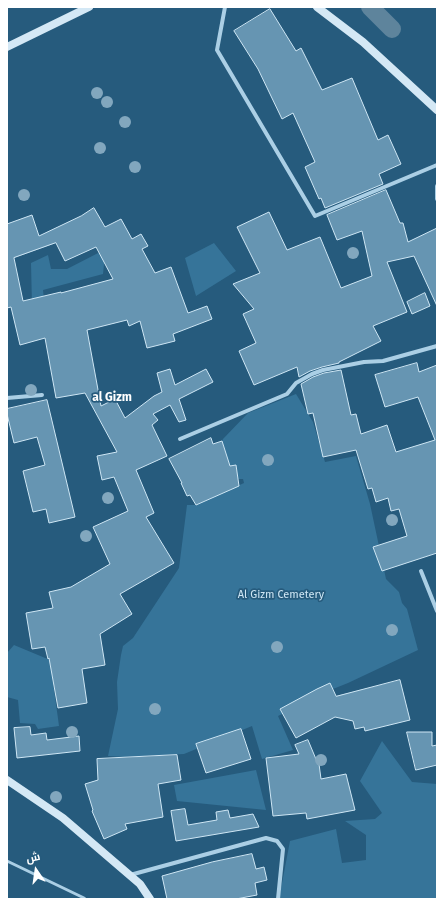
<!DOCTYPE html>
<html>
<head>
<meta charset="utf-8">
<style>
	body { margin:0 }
	#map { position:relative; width:444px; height:906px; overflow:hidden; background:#265b7d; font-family:"Fira Sans",Cairo,sans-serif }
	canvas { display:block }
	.frame { position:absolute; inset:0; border:8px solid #fff; pointer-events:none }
	.north { position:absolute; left:16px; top:850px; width:40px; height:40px; -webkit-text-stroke:3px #265b7d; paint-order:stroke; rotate:347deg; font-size:11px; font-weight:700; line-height:16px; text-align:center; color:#fff }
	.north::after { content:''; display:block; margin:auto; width:14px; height:18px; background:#fff; clip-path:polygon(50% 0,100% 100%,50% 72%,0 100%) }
</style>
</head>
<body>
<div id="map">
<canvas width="444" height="906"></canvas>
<div class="frame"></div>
<div class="north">ش</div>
</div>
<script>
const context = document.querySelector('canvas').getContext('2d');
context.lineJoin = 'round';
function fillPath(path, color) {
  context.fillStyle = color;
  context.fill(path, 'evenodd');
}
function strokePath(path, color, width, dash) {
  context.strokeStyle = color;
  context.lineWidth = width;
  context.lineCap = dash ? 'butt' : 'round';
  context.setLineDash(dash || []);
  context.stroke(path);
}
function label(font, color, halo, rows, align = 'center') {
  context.font = font + ' "Fira Sans",sans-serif';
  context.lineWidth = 3.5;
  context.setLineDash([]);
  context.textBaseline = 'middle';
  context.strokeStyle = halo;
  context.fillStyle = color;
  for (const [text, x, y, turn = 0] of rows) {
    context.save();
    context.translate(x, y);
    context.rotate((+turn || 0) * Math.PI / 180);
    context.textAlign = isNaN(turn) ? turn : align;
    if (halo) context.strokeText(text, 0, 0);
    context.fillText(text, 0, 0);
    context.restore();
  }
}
const green = new Path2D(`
	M214,243L236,271L196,296L185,258Z
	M102,251L107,260L104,264L103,274L43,290L45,309L32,306L31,263L48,255L51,269H67Z
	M296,394L313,422L325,462L356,456L370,504L386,579L399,592L402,603L407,609L418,650L348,683L323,693L278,716L293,750L262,759L252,726L184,754L125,757L108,756L118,709L117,682L121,655L123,646L133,638L179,568L187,505H196L244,483L243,479H238L236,465L230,466L222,441L223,439L248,413Z
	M14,645L50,660L59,726L38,729L35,724L20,723L18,700L7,697V653Z
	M382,741L412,782L437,784V899H279L290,841L336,829L342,863L366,860V835L345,821L375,819L382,813L360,781Z
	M256,770L266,810L177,801L174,785Z`);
const canal = new Path2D(`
	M370,7L392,29`);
const building = new Path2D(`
	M270,9L296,51L301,48L322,90L352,78L378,140L388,135L401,164L379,174L383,184L325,208L321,198L319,199L305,167L315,162L293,113L282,119L258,69L234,31Z
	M386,190L400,223H403L408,242L437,228V306L414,256L387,262L407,312L373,326L381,341L339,362V363L322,367L310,371L299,377L297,367L254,385L239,351L256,343L243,314L254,309L233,284L260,273L237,227L269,212L287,250L320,237L341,288L372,276L362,231L337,240L327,215Z
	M94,208L105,227L121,219L132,239L141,234L148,246L142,249L155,273L171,267L188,313L207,306L212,319L173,334L175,341L147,348L140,321L129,326L127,320L87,330L101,406L115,399L125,418L154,396L162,392L157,373L170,369L175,385L206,369L213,382L179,399L186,420L179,422L170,405L153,414L158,420L152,425L167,456L136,470L154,513L146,517L174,563L120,594L132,614L100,634L105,665L82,669L87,703L58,708L49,658L48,659L45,647L32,649L26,613L53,608L49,592L71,587L110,564L93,527L128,511L114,477L102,480L97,456L117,452L85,393L56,398L45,338L20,345L11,307L7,308V224L32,215L39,236L81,216ZM56,243L65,261L96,247L113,279L61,293V292L23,301L14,258Z
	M425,293L430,306L412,314L407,302Z
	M417,363L419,372L437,365V553L382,571L373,547L407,536L399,509L391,511L388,498L376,502L372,488L368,489L356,450L323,457L313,413L308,414L301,384L313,377L324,373L341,370L351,415L356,414L361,434L387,425L396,452L435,440L418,397L385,407L375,375Z
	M47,400L75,517L49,523L46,509L33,512L23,471L45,465L37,437L14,443L7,414V409Z
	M211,438L213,444L222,441L230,466L236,465L239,486L196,505L190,495L187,496L181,483H182L169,459Z
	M400,680L410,720L365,731L364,727L355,729L353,721L335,717L296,738L280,709L317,689L330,683L336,696Z
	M30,727L31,735L46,733L47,740L79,736L80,751L17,758L14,728Z
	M241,729L251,759L206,773L196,744Z
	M407,732H432V746L437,745V765L416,770Z
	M308,740L318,764H319L321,779L346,774L355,810L307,819L306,813L273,816L266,758L299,754L295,745Z
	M177,755L181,780L158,784L163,817L125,824L127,829L104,839L92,811L93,810L85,784L98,780L97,759Z
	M185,809L188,825L217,820L216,812L228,810L230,818L253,814L259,827L176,841L171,811Z
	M252,854L256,869L264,867L267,880L255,883L257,895L236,899H167L162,876L212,862Z`);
const lane = new Path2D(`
	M7,861L84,898L85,899`);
const street = new Path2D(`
	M225,7L217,50L315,216L437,165
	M437,186V199
	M7,398L42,395
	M180,439L287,394L296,383L312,374L323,370L364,362L383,361L437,346
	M421,571L437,611
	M130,875L266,838L277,841L283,849L278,899`);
const secondary = new Path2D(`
	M317,7L363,42L437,110
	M7,47L89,7
	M7,780L63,818L140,884L150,899`);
const trees = [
	[97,93],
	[107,102],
	[125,122],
	[100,148],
	[135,167],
	[24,195],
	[353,253],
	[31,390],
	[268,460],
	[108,498],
	[392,520],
	[86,536],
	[392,630],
	[277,647],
	[155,709],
	[72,732],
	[321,760],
	[56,797]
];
const parkNames = [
	["Al Gizm Cemetery",281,595]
];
const neighbourhoodNames = [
	["al Gizm",112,398]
];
fillPath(green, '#367499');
strokePath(canal, '#5e849c', 18);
fillPath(building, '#6695b2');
strokePath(building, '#cee6f4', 1);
strokePath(lane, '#abcfe5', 3);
strokePath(street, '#abcfe5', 4);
strokePath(secondary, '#d4e8f5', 8);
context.fillStyle = '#82a7be';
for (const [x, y] of trees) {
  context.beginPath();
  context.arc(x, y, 6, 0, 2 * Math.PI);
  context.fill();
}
label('11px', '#cee6f4', '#265b7d', parkNames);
label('bold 12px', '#fff', '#265b7d', neighbourhoodNames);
</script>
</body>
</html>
